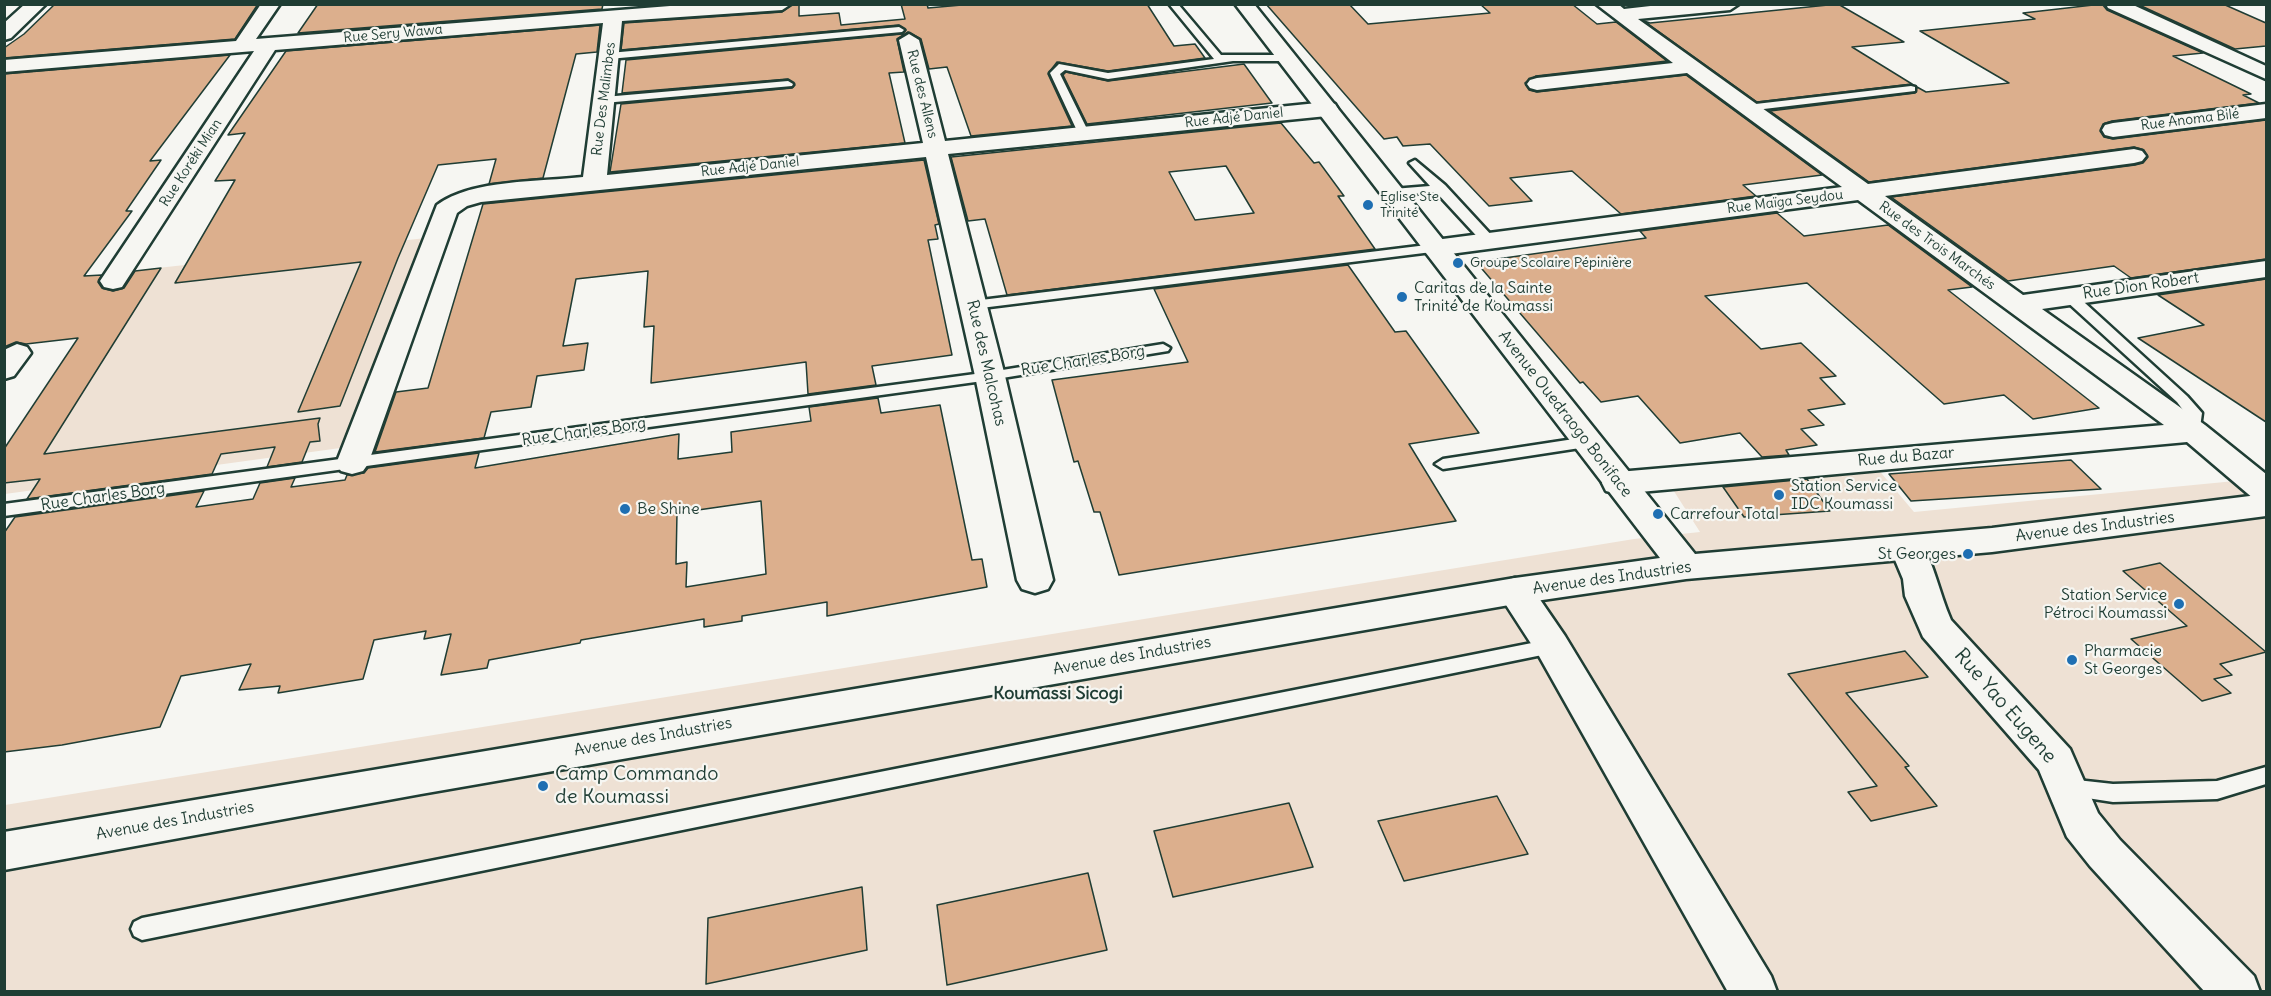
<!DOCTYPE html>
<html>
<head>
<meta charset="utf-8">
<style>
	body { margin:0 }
	#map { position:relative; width:2271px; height:996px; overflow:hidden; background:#f6f6f2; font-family:Delius,sans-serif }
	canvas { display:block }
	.frame { position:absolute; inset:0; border:6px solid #1f3d34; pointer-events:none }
</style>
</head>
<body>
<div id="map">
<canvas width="2271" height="996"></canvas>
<div class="frame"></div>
</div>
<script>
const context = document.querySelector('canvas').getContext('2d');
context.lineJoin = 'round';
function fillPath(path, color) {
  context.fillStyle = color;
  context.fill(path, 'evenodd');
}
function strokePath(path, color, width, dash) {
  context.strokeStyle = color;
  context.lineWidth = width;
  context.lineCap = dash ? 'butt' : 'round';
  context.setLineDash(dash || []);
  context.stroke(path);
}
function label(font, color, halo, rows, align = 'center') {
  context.font = font + ' Delius,sans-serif';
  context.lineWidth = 4.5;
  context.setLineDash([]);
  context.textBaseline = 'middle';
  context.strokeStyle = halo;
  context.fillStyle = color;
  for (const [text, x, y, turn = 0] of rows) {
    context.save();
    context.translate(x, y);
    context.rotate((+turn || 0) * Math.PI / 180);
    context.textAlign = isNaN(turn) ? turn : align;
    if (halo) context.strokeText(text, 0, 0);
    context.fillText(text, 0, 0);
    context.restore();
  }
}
const built = new Path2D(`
	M426,238L355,446L5,494L4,449L122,272Z
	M1877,468L1914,512L2266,478V991L5,992V805L1634,539L1700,532L1670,485Z`);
const building = new Path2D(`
	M55,4H258L235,39L4,58V48L24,34Z
	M318,4H603L602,9L298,33Z
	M793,4H799V16L839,13L841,25L905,19L901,4H927L928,8L973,4H1147L1174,46L1195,44L1205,58L1108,71L1057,62L1048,74L1072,126L971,136L947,67L929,69L921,39L908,32L897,39L904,72L889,73L905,143L610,172L621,104L792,88L795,85L788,79L622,93L626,60L902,34L906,30L899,25L621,50L624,23L782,12Z
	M1266,4H1349L1368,24L1490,13L1480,4H1572L1597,24L1616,22L1667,61L1536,76L1525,83L1529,90L1537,92L1686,75L1822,175L1743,185L1756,196L1621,214L1572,171L1510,178L1532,201L1489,206L1430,144L1403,146L1397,137L1384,139Z
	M1838,4L1904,42L1852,47L1912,84L1757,102L1644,21L1650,23Z
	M2102,4L2107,10L2203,53L2173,56L2251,94L2243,95L2259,103L2112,121L2103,124L2100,131L2104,137L2113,139L2266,120V259L2131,278L2114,266L2008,281L1891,197L2135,165L2143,163L2148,157L2144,150L2134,147L1869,182L1770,111L1915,93L1917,87L1926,92L2009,83L1920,31L2035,19L2023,13Z
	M2137,4H2223L2266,23V46L2235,49Z
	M600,25L597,52L576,54L543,178L489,184L496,159L438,165L398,258L340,406L298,412L361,262L175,283L235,180L215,181L245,133L228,135L286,51Z
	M230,55L150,161L161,160L126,211H132L84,276L102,275L98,282L102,288L113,291L124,288L135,271L161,268L44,454L320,418L318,424L320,441L310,442L302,462L267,467L275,447L221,454L212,474L27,499L40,479L4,483V449L78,338L26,344L16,342L4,347V74Z
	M1244,64L1272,103L1087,124L1063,75L1066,72L1108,81Z
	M1281,123L1314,163L1319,162L1344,196H1338L1375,249L1007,295L985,219L968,221L951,157ZM1226,166L1254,213L1195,220L1169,172Z
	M924,160L939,224L935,225L938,239L928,240L952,355L872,366L876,385L808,394L806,362L651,383L654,326L644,327L648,271L576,279L563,346L588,343L584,370L537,376L531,407L491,412L484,438L375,452L396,392L428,388L483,204Z
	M1777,213L1804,236L1888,225L1972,287L1948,290L2099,408L2033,419L2004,395L1944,404L1807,283L1705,296L1761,349L1801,343L1836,376L1820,378L1845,404L1808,410L1824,425L1801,429L1817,445L1786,450L1789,455L1762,457L1740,433L1680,443L1638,396L1601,402L1583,382L1580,383L1476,262L1646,238L1640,231Z
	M1348,265L1395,332L1406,331L1479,433L1409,444L1456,521L1119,575L1100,512H1094L1078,461L1074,462L1052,380L1188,362L1154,289Z
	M2266,279V422L2138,338L2204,325L2158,295Z
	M878,398L881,413L940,405L972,560L982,559L987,587L827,616V602L742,616V621L704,627V619L581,640L580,643L489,660L487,668L441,675L451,634L424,639L426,631L374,640L363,679L278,693L280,686L239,690L251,664L181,676L160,727L62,745L4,752V533L15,517L204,491L196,507L253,499L260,483L295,478L291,487L345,480L347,475L364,473L368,468L479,453L475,468L679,434L678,459L732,452L731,432L811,421L809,407ZM761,501L766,574L686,587L687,562L676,564L677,513Z
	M2071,460L2101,489L1911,501L1889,474Z
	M1807,479L1830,511L1744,517L1723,487Z
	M2160,563L2266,652L2220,664L2232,675L2214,679L2231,693L2202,701L2131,639L2187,626L2123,571Z
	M1905,651L1928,677L1846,693L1909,766L1905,767L1937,806L1871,821L1848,792L1877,786L1788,674Z
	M1497,796L1528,854L1404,881L1378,821Z
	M1289,803L1313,867L1173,897L1154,831Z
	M1088,873L1107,950L947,985L937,905Z
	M862,887L867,950L706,984L708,918Z`);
const service = new Path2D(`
	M1169,4H1178L1221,55H1287L1292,58L1287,61H1233L1108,79L1065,70L1060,74L1089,133L1079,135L1050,73L1059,64L1108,73L1214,59Z
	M899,27L904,30L902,32L609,59L604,56L609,53Z
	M788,81L793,84L792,86L604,103L599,100L604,97Z
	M1911,86L1915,87V91L1747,111L1742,108L1747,105Z
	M1415,160L1445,185L1494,238V244H1484L1436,192L1389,196L1387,193L1393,189L1430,186L1409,163Z
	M1435,244L1440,245V251L973,309L966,305L973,301Z
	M2069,292L2074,293L2187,396L2202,413L2199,435H2189L2186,414L2177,402L2064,299V293Z
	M1163,344L1170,348L1168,351L990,380L4,516V504L990,372Z
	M1587,437L1593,438L1595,442L1593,446L1443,469L1435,464L1443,459Z
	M1552,639L1559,641L1561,646L1559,651L1552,653L142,940L134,936L131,929L134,922L142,918Z
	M2266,767V784L2217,799L2113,802L2061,794L2058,788L2061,782L2068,779L2113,784L2217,781Z`);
const minor = new Path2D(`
	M25,4H46L11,38L4,40V23Z
	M261,4H280L256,39L695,4H791L782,10L622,21L607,175L923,143L899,40L909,34L919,40L945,141L1327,102L1335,104L1338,109L1335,114L1327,116L948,154L1005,376L1053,580L1048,589L1035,593L1022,589L1017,580L975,376L926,157L481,202L467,206L457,213L368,464L363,471L352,474L341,471L336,464L437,205C472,179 540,182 583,177L603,23L275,50L122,287L113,289L104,287L100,281L254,51L4,72V60L236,41Z
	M1596,4H1618L1624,9L1668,4H1739L1730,10L1638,19L1868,184L2134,149L2142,151L2146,156L2142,161L2134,163L1885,196L2023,295L2266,261V277L2042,309L2205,425L2266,474V502L2254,499L2187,442L1618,494L1606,491L1602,483L1606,475L1618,472L2164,425L1858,200L1435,256L1426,253L1422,248L1426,243L1435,240L1842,187L1687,73L1537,90L1530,88L1527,84L1530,80L1537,78L1673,63Z
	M2106,4H2131L2266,66V79L2108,8Z
	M2266,104V118L2113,137L2105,135L2102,130L2105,125L2113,123Z
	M17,344L27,347L31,353L14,376L4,379V350Z
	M1907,536L1919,539C1935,565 1939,593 1951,620L2070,749L2098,813L2120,840L2254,976L2260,992H2205L2090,866L2067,837L2039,770L1923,637L1905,596L1903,579L1890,548L1895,539Z
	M1515,578L1528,582L1565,636L1771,976L1777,992H1728L1539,656L1497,591L1502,582Z`);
const tertiary = new Path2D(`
	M1235,4H1254L1695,554L1992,528L2266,494V516L1992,552L1686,579L1515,604L421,794L4,870V832L1515,578L1660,558Z`);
const markers = [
	[1368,205,6,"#1f6fb2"],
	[1458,263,6,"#1f6fb2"],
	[1402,297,6,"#1f6fb2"],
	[1779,495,6,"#1f6fb2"],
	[625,509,6,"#1f6fb2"],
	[1658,514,6,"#1f6fb2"],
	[1968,554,6,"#1f6fb2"],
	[2179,604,6,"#1f6fb2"],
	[2072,660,6,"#1f6fb2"],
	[543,786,6,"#1f6fb2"]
];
const farStreetnames = [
	["Rue Sery Wawa",393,34,-5],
	["Rue des Allens",922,94,76],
	["Rue Des Malimbes",604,99,-83],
	["Rue Adjé Daniel",1234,118,-6],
	["Rue Anoma Bilé",2190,120,-7],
	["Rue Koréki Mian",191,163,-57],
	["Rue Adjé Daniel",750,167,-6],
	["Rue Maïga Seydou",1785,202,-7],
	["Rue des Trois Marchés",1937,246,36]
];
const farPoinames = [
	["Eglise Ste",1380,197],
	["Trinité",1380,213],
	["Groupe Scolaire Pépinière",1470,263]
];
const streetNames = [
	["Rue Dion Robert",2141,286,-8],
	["Rue Charles Borg",1083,361,-9],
	["Rue des Malcohas",986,363,77],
	["Avenue Ouedraogo Boniface",1565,414,52],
	["Rue Charles Borg",584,432,-8],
	["Rue du Bazar",1906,457,-5],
	["Rue Charles Borg",103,497,-8],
	["Avenue des Industries",2095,527,-7],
	["Avenue des Industries",1612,578,-8],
	["Avenue des Industries",1132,656,-10],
	["Avenue des Industries",653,737,-10],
	["Avenue des Industries",175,821,-10]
];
const poiNames = [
	["Caritas de la Sainte",1414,288],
	["Trinité de Koumassi",1414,306],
	["Station Service",1791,486],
	["IDC Koumassi",1791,504],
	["Be Shine",637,509],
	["Carrefour Total",1670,514],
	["St Georges",1956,554,"right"],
	["Station Service",2167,595,"right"],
	["Pétroci Koumassi",2167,613,"right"],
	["Pharmacie",2084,651],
	["St Georges",2084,669]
];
const neighbourhoodNames = [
	["Koumassi Sicogi",1058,694]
];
const nearStreetnames = [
	["Rue Yao Eugene",2005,706,49]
];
const nearPoinames = [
	["Camp Commando",555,774],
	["de Koumassi",555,797]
];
fillPath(built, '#eee1d4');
fillPath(building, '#dcaf8d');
strokePath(building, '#1f3d34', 1.5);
strokePath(service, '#1f3d34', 5);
strokePath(minor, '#1f3d34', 5);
strokePath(tertiary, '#1f3d34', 5);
fillPath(service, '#f6f6f2');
fillPath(minor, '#f6f6f2');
fillPath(tertiary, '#f6f6f2');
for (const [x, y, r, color] of markers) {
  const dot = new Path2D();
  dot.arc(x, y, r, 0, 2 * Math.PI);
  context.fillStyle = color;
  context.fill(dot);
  strokePath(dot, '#f6f6f2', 2);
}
label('14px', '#1f3d34', '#f6f6f2', farStreetnames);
label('14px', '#1f3d34', '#f6f6f2', farPoinames, 'left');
label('16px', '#1f3d34', '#f6f6f2', streetNames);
label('16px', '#1f3d34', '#f6f6f2', poiNames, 'left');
label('bold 18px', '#1f3d34', '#f6f6f2', neighbourhoodNames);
label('20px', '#1f3d34', '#f6f6f2', nearStreetnames);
label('20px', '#1f3d34', '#f6f6f2', nearPoinames, 'left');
</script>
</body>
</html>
